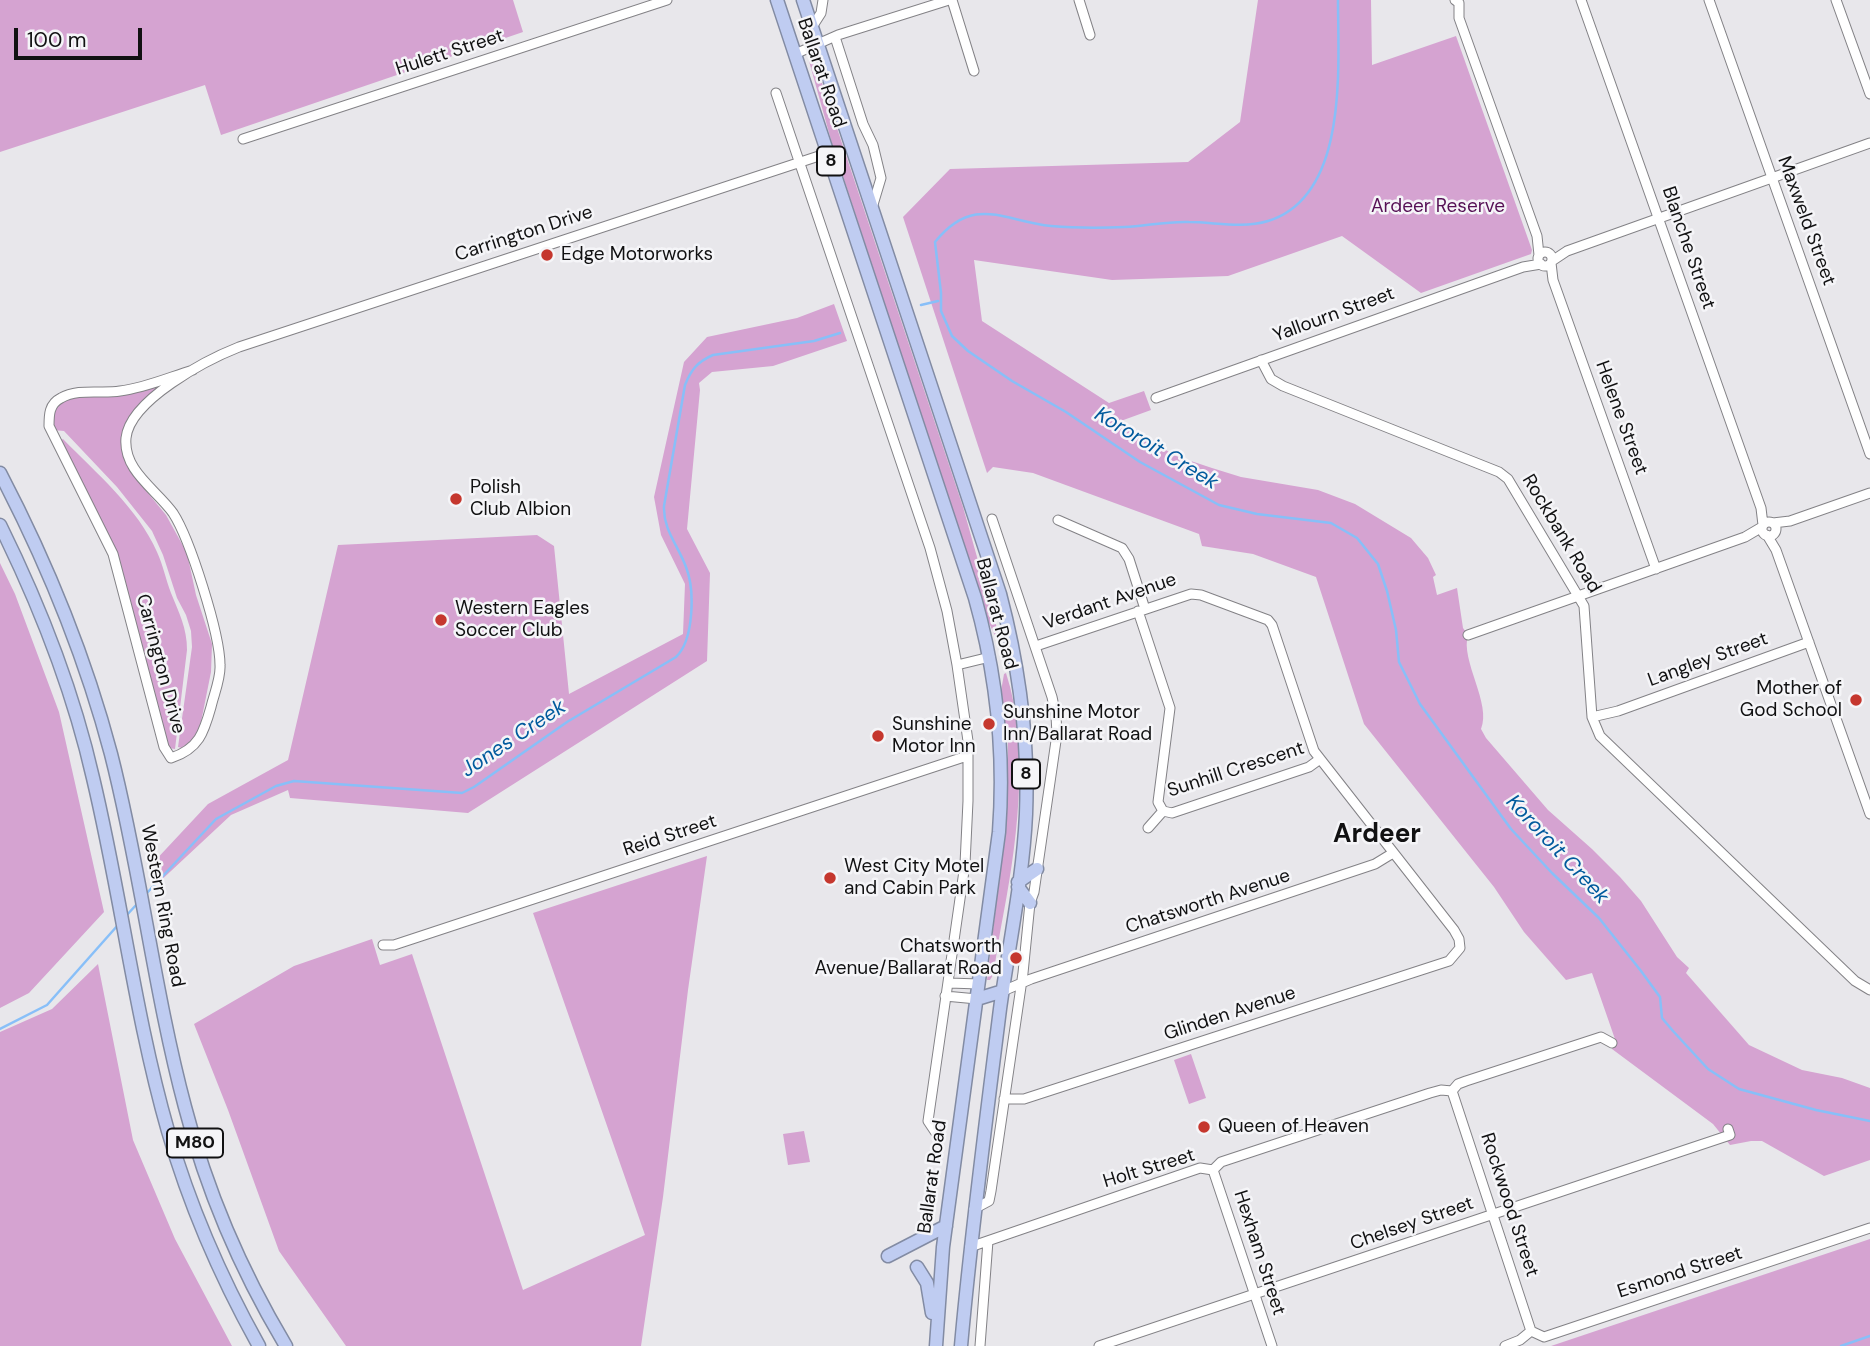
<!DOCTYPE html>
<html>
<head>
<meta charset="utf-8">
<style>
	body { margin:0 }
	#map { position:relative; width:1870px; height:1346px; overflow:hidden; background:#e8e7eb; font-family:"DM Sans",sans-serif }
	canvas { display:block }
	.scale { position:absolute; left:14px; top:28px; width:128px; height:32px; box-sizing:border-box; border:4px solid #111112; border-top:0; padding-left:9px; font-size:21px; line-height:24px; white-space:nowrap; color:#111112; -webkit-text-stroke:5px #f5f5f8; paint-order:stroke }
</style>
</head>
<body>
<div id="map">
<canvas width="1870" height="1346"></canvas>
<div class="scale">100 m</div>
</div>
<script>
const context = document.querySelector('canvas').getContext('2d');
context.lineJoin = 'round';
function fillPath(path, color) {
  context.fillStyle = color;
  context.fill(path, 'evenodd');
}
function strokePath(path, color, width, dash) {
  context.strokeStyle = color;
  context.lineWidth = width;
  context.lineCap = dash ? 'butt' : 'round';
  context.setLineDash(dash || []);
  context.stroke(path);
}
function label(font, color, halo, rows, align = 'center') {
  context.font = font + ' "DM Sans",sans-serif';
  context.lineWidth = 5;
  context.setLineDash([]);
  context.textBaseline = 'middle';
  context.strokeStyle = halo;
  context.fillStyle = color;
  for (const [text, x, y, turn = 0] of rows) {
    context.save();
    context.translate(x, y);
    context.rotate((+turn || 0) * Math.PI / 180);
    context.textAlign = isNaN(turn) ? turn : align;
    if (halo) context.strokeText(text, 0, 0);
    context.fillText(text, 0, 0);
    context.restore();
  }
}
const green = new Path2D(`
	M0,0H513L523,32L221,135L205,85L0,152Z
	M1258,0H1371L1372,65L1456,36L1532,250L1531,254L1421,293L1342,236L1228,276L1112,280L974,260L982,321L1109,403L1144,391L1151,410L1118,422L1176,456L1212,468L1241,477L1318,490L1355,504L1411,538L1428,558L1436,575L1433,577L1437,595L1457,588L1463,628L1468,635C1460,660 1492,704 1481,729L1486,738L1548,810L1592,849L1620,877L1641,901L1677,957L1689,968L1686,973L1749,1045L1802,1070L1842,1078L1870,1088V1160L1824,1176L1762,1141H1751L1730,1145L1713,1124L1612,1049L1616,1042L1592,973L1566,980L1524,932L1494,887L1364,724L1316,577L1253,554L1202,546L1199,534L1033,473L993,467L987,473L903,217L950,169L1188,162L1240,122Z
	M809,61L814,63L820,77L963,507L998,632V642L988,621L843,176H841Z
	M834,304L847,341L773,366L712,372L699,383L700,390L687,529L710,573L707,661L468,813L290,798L288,790L231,815L156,885L152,864L208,804L288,760L338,545L537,535L554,546L569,694L683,634L685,584L661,535L654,497L684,362L707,337L797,318Z
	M165,382L137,407L129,419L124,431L138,481L166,515L187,553L196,595L212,644L211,672L201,722L195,737L182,748L178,747L192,647L191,631L186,615L177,598L163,555L152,531L117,487L64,431L53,430L54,404L61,397Z
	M63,439C96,473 138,508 157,552C163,565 166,580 171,593C179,613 187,628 187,650L175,749L169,748L119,573L58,442Z
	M0,563L15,594L59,712L104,912L29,993L0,1008Z
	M1006,673C1031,749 1016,851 1001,927C998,943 996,959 993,975L990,980H987L1007,813L1008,742H1006L1001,691L1004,674Z
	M707,856L688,990L663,1197L641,1346H346L279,1251L228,1110L194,1024L294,966L372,939L380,965L412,954L523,1290L645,1235L533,913Z
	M98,964L133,1140L175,1239L232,1346H0V1032L52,1009Z
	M1191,1054L1206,1098L1189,1104L1174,1060Z
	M804,1131L810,1162L788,1165L783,1134Z
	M1870,1239V1346H1551Z`);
const stream = new Path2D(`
	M1338,0C1338,67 1349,196 1268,221C1241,229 1215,222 1189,222C1168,221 1146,226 1125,227C1101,228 1075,228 1051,226C1003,221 974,194 935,242L941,293V311L952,336L968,351L1012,381L1066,412L1140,462L1219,505L1257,514L1331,523L1357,538L1378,564L1387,591L1396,630L1399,662L1420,704L1511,829L1552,873L1599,918L1641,971L1660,997L1662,1018L1673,1031L1708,1069L1739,1089L1816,1110L1870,1121
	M921,305L938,301
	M146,894L216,819L276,786L294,781L462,793L474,787L567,722L676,657C694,640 695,590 686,567C678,545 663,530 664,506L685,385C691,370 697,362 713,355L814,341L840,333
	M125,917L137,904
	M0,1029L47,1005L118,925
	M1841,1346L1870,1336`);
const minor = new Path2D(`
	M952,0L974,71
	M1079,0L1090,35
	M1455,0L1459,3V18L1537,236L1539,255
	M1581,0L1761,508L1763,525
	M1709,0L1870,454
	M1836,0L1870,94
	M812,27L821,13L823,0
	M835,37L863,124L873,145L881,178L872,208
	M795,54L838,35L949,0
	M776,93L930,548L947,611L957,665L968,741V801L965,864L928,1121L936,1133
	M243,139L667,0
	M1538 259a7 7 0 1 1 14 0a7 7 0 1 1-14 0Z
	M1552,261L1567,251L1870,143
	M1551,263L1553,280L1656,569
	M1261,360L1271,379L1283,386L1499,472L1508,479L1584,606L1592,717L1600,736L1855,981L1870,990
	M193,370C170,377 145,388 120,391C101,394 78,388 61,398C49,404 49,415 49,426L113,554L164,747L171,758C199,749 204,732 211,707C214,694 221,678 220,665C220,634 190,539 173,513C157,490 123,471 126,438C130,400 206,360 239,347L828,153
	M1156,398L1523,267L1541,264
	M1058,520L1122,548L1129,559L1145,609
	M1762 529a7 7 0 1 1 14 0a7 7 0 1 1-14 0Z
	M1773,523L1790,521L1870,493
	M1767,535L1776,550L1870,814
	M1138,611L1170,708L1158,802L1163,811L1172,813L1309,767L1320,759
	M1468,635L1745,537L1762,527
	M957,665L990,657
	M1592,717L1618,711L1809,642
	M1148,828L1163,811
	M383,945H394L967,756
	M949,983L979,984
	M1003,991L1031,979L1375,864L1393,853
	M945,996L977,999
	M1452,1091L1531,1331
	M1004,1099H1024L1449,961L1460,948L1459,939L1454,930L1314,751L1272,625L1268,620L1201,595L1191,594L1036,646
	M1213,1170L1272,1346
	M974,1209L989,1201L991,1191L1023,973L1030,903L1034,892L1057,734L1056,716L1052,697L992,519
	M970,1247L1200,1168L1213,1170L1221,1162L1430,1093L1441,1090L1452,1091L1458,1084L1466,1081L1601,1037L1612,1043
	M980,1346L988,1241
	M1099,1346L1730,1135L1728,1129
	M1505,1346L1520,1340L1531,1331L1544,1337L1870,1228`);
const highway = new Path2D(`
	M777,0L975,598C997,676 1005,752 999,832L943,1247L936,1346
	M803,0L1000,594C1019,666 1029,739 1026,814C1023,879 1009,944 1000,1009C986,1121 971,1233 961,1346
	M0,473C47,563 85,656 111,754C141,871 154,991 185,1107C207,1192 241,1271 286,1346
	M0,525C40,606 73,690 93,778C121,895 135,1016 168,1131C190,1207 221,1278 259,1346
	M1018,882L1037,869
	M1018,887L1030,903
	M977,999L1003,991
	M888,1256L946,1226
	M917,1267L927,1283L932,1313`);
const markers = [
	[547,255,7,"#c5372e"],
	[456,499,7,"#c5372e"],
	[441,620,7,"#c5372e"],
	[1856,700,7,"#c5372e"],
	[989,724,7,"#c5372e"],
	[878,736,7,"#c5372e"],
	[830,878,7,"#c5372e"],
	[1016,958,7,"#c5372e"],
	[1204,1127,7,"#c5372e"]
];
const shields = [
	[831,161,28],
	[1026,774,28],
	[195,1143,56]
];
const shieldNames = [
	["8",831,161],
	["8",1026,774],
	["M80",195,1143]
];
const streetNames = [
	["Hulett Street",450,53,-18],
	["Ballarat Road",821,73,71],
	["Maxweld Street",1806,221,70],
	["Carrington Drive",524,234,-18],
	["Blanche Street",1688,248,71],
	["Yallourn Street",1334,315,-20],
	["Helene Street",1621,418,70],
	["Rockbank Road",1561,534,59],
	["Verdant Avenue",1110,602,-19],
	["Ballarat Road",996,614,75],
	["Langley Street",1708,660,-20],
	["Carrington Drive",160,664,75],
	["Sunhill Crescent",1236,770,-18],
	["Reid Street",670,836,-18],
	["Chatsworth Avenue",1208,902,-18],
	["Western Ring Road",162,906,79],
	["Glinden Avenue",1230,1014,-18],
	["Holt Street",1149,1169,-17],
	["Ballarat Road",933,1177,-82],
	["Rockwood Street",1509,1205,72],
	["Chelsey Street",1412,1224,-19],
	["Hexham Street",1259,1253,72],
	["Esmond Street",1680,1273,-18]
];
const parkNames = [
	["Ardeer Reserve",1438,207]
];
const poiNames = [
	["Edge Motorworks",561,255],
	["Polish",470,488],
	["Club Albion",470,510],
	["Western Eagles",455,609],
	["Soccer Club",455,631],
	["Mother of",1842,689,"right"],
	["God School",1842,711,"right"],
	["Sunshine Motor",1003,713],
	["Inn/Ballarat Road",1003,735],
	["Sunshine",892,725],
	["Motor Inn",892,747],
	["West City Motel",844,867],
	["and Cabin Park",844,889],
	["Chatsworth",1002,947,"right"],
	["Avenue/Ballarat Road",1002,969,"right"],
	["Queen of Heaven",1218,1127]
];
const waterNames = [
	["Kororoit Creek",1156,449,31],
	["Jones Creek",514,739,-34],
	["Kororoit Creek",1557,850,47]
];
const districtNames = [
	["Ardeer",1377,835]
];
fillPath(green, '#d5a3d1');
strokePath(stream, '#88bff8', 2.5);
strokePath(minor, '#838286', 11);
strokePath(highway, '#828ba3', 15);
strokePath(minor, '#fff', 9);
strokePath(highway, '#bfccf1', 12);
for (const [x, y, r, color] of markers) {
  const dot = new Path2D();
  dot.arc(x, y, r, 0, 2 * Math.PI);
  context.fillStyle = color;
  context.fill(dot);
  strokePath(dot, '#f5f5f8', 2.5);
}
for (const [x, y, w] of shields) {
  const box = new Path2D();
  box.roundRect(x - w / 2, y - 14.5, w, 29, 5);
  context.fillStyle = '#f5f5f8';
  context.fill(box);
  strokePath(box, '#111112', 2);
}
label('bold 18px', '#111112', null, shieldNames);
label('19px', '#111112', '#f5f5f8', streetNames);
label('19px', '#561055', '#f5f5f8', parkNames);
label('19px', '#111112', '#f5f5f8', poiNames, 'left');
label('italic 21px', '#005a9d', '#f5f5f8', waterNames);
label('bold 26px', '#111112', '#f5f5f8', districtNames);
</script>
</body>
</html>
